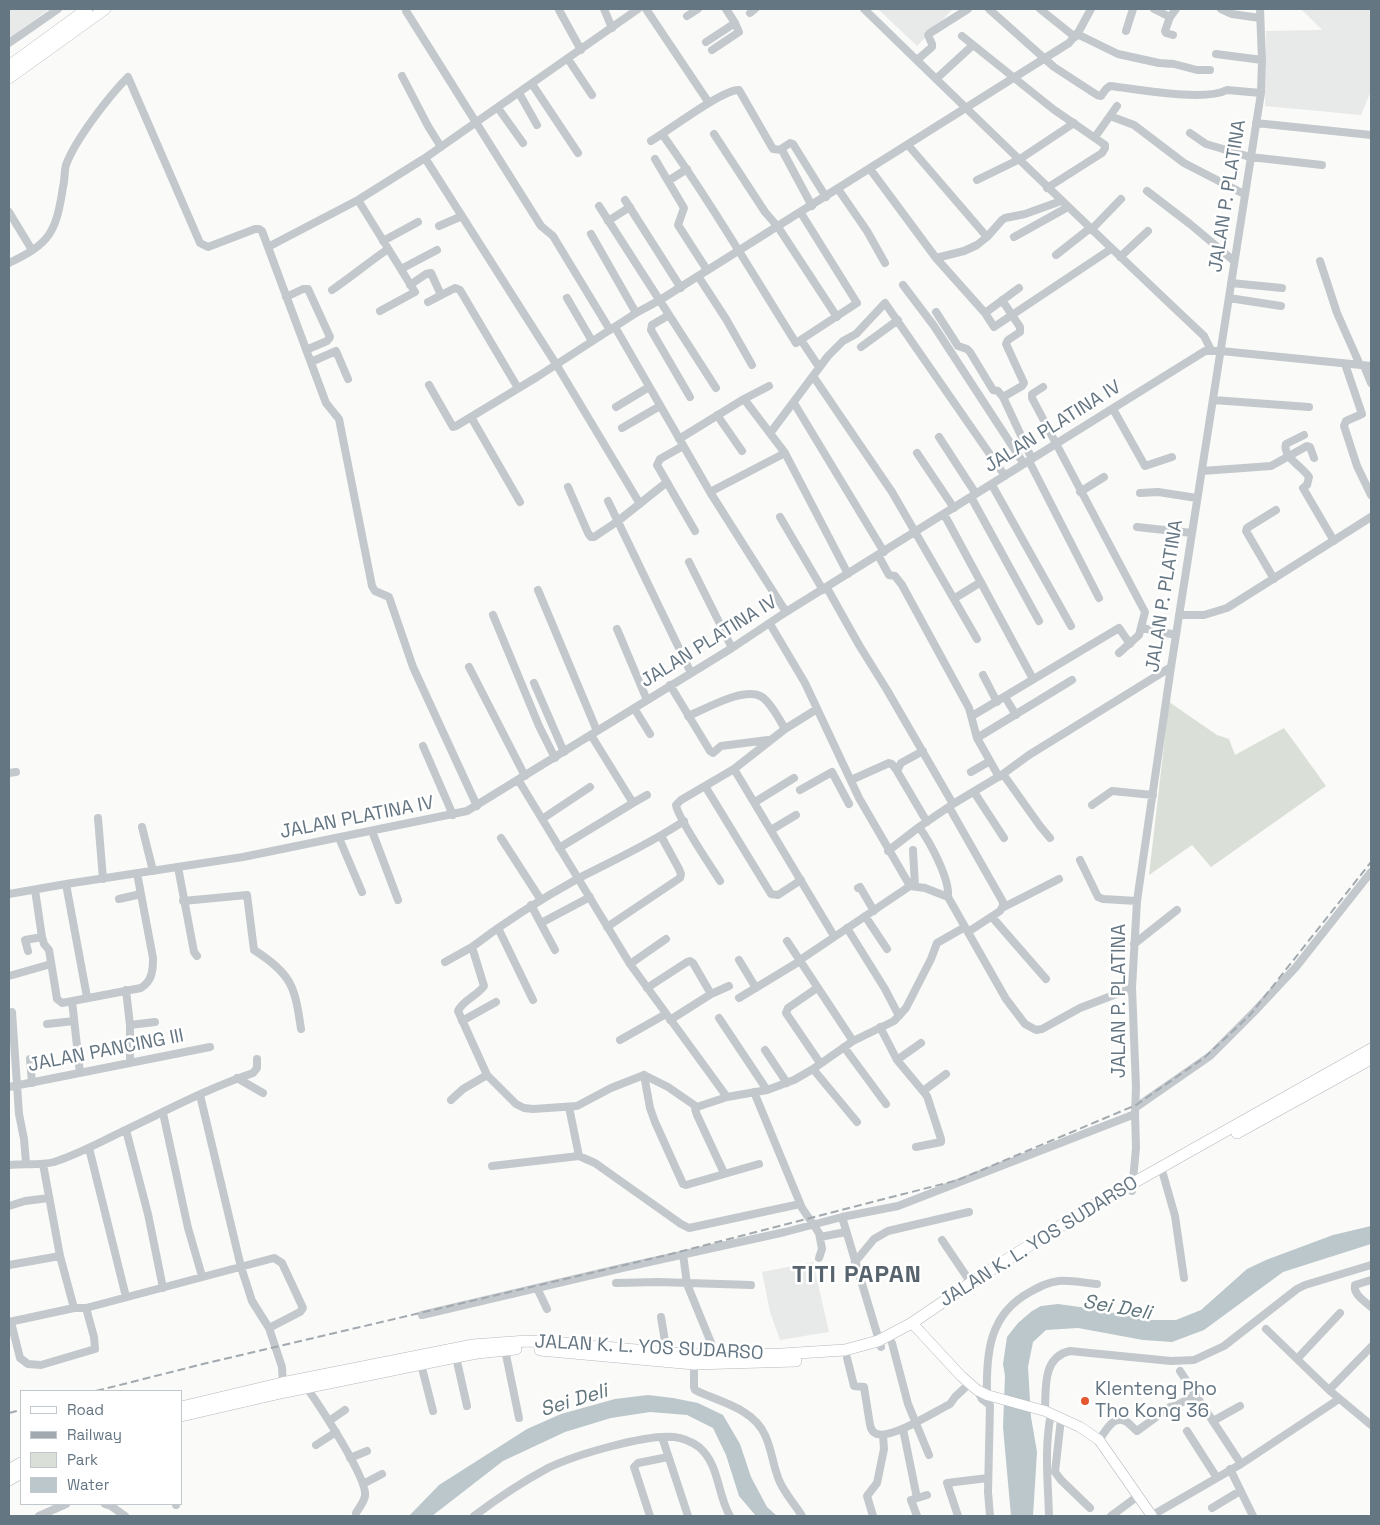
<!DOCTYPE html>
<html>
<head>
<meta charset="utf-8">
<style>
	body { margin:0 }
	#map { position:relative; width:1380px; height:1525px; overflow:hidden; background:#fafaf8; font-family:"Space Grotesk",sans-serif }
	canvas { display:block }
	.frame { position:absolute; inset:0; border:10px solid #657683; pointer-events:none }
	.legend { position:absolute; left:20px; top:1390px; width:162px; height:115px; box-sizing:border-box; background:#fff; border:1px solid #c1c8cd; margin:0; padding:6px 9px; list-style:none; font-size:15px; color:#657683 }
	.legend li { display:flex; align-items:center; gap:10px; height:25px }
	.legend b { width:25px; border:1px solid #c1c8cd }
</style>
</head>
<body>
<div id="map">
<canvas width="1380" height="1525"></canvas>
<div class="frame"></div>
<ul class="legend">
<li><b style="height:6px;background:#fff"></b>Road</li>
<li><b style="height:6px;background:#a2aab0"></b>Railway</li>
<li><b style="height:14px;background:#dadfd7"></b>Park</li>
<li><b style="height:14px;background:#bbc7cb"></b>Water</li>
</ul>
</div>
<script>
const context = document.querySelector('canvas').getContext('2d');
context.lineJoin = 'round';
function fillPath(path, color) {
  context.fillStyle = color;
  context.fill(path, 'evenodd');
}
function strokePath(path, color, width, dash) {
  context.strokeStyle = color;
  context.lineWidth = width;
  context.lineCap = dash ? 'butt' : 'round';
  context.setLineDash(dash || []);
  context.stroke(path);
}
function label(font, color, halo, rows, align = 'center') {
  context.font = font + ' "Space Grotesk",sans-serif';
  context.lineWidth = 5;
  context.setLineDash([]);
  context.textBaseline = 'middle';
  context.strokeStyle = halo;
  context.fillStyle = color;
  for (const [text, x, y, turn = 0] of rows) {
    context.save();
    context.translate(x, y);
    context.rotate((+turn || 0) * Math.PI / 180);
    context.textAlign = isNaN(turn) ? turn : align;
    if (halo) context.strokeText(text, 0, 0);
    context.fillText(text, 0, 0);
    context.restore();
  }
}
const built = new Path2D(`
	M9,9H49L9,39Z
	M878,9H953L917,46Z
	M1301,9H1371V91L1361,115L1265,106L1266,31L1322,30Z
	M813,1262L829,1332L780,1340L770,1312L762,1272Z`);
const green = new Path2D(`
	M1169,702L1217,735L1229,739L1235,755L1284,728L1326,786L1211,867L1192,845L1149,875Z`);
const water = new Path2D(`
	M1371,1226V1244L1283,1272L1204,1330L1172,1342L1143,1340L1078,1328L1046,1330L1033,1342L1028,1367L1031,1417L1037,1452L1033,1516H1011L1003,1427L1005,1376L1003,1364L1007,1337L1018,1323L1032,1311L1041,1306L1058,1304L1087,1308L1151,1320H1176L1201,1310L1247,1269L1266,1260L1333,1235Z
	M648,1395L673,1398L698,1403L723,1415L740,1444L751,1477L767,1507L777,1516H756L739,1496L726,1455L713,1428L687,1415L650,1412L611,1418L565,1432L503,1461L432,1516H409L439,1485L527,1429L561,1414L615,1399Z`);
const minor = new Path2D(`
	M604,9L612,28
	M646,9L709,103
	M864,9C976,118 1089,228 1204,336L1211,350
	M989,9L1054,67L1097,95L1101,96L1106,89L1110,86C1137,89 1204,102 1227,90L1261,93
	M1040,9L1075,37
	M1154,9L1170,17
	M1221,9L1232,14L1260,18
	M559,10L581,50
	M406,11L541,226L553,236L610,330
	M750,13L755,9
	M687,16L698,9
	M1126,31L1133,9
	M1077,34L1118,54L1159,63L1174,64L1197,70H1210
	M1173,35L1166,33L1165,31L1170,17L1176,9
	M962,36L1053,109L1105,145V148L1102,153L1047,188
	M706,42L735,23
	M9,43L58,9
	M712,50L739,32L735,23L726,9
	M1216,54L1262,60
	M568,59L592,95
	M917,60L932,47V44L928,35L930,33L968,9
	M402,76L428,126L441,147
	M936,79L972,46
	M532,84L578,153
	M519,93L537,125
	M498,108L523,143
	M1110,116L1134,125L1184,163L1244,194
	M1256,123L1371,135
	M1190,133L1206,144L1250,157L1322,165
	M662,134C710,201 752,273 796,343L857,303L801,213
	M714,134L765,212L778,227L837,317
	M1095,137L1117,106
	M651,141C668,131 723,89 739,90L773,149L782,150L812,206
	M908,145L987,237
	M781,149L790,143L793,144L826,197
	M425,158L556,364L640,504
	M655,159L668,181L687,169
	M870,169L936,258L985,313L994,327L1111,249
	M977,180L1020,159L1074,123
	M668,181L684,208L678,225L707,270
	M838,189L867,231L885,263
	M1147,191L1190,224L1234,261
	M358,200L415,292L380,311
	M625,200L681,288
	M599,206L716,388
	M9,212L32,250
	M608,221L630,207
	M439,226L462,216
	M1091,230L1121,199
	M591,234L636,313
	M1014,237L1068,207
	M383,241L418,222
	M268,247L358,200L425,158L638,9
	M1056,255L1089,229
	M1120,257L1148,231
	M936,258L964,251L977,245L987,237L1002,220L1005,218L1025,214L1061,201
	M1320,261L1337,313L1360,365
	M9,263C51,243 56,232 63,187C65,180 64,172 66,165C75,140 109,96 128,77L200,243L208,247L255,229H259L262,231L326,403L339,419L372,586L375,591L389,597L413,667L477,806
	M401,269L437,250
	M698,276L726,319L752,365
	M1231,283L1282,288
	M410,285L426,274L431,273L441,295
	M903,285L934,326L1024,464
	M332,290C351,277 369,262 388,249
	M286,297L303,289H308L330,337L327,341L306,350
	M567,298L592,341
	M1229,298L1281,306
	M1002,300L1020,327V332L1008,340L1006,344L1024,383L1022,386L1003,397
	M428,302L455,288L460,290L518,388
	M936,312L958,346L967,349L970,352L993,390L998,391L1003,397L1032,459
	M985,313L1019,288
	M669,315L652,325L651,330L690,397
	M615,327L710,492L786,612
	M801,340L819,367
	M861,347L898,320
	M311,362L336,351L348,379
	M1345,364L1362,414L1346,421L1344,426L1357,466L1371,495
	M1364,366L1371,383
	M813,376L892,492L977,639
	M429,385L453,427L456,426L537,377L636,313L660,300L1069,43L1079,31L1091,9
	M1043,387L1032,394V398L1145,612L1139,635L1119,653
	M744,399L769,386
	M1213,400L1309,407
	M794,403L884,552
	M616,407L649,387
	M1113,409L1145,466L1172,457
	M717,415L742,451
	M471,417L520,502
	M622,428L660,406
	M771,432L828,356L843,341L856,334L885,303L1005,476
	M1304,435L1286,444C1282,457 1303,467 1309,477L1307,485L1303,488L1334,541
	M939,437L976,494
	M679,439L744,399L785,453L848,574
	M683,446L660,459L657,465L695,531
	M917,453L954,508
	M1029,461L1099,598
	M1202,471L1271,466L1307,446L1310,447L1314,458
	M992,485L1071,626
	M568,487L588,533L591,537H594L618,521L667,482
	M710,492L785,453
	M1080,492L1104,477
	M1140,493L1158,492L1197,498
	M971,497L1039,621
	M608,501L691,673
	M944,514L1033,679
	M780,517L823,590
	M1137,527L1192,533
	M878,555L889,575L895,576L902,585L969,708L977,738L999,777
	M689,562L732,648
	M1274,579L1246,531L1247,528L1276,510
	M827,588L859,645L887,690L953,804
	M538,590L597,731
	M955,598L981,582
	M493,615L539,726L555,758
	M1179,615H1204L1227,608L1371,517
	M770,624L805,683L859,798L910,886L800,960
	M1142,628L1176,635
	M617,629L647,700
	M469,667L525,776
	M983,675L997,702
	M534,683L564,752
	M670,685L710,751L713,753L721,746L768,740
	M1005,697L1016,715
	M634,708L650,734
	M688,716C706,709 744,686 762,697C770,702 780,720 785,729
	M972,716L1119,628L1130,644
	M977,738L1072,680
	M423,746L453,815
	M923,751L901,763L897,771L927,822
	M734,769L834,936
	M971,772L990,761
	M9,773L16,772
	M1003,774L1040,826L1050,838
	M851,780L889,763L892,764L897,771
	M519,781L630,964L727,1097
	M705,786L771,894L778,895L801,880
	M800,790L832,772L849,804
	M974,792L1004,838
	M755,802L794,778
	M633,803L647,795
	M1092,805L1112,791L1153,795
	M949,807L1003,902V906L1000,911L968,932
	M98,818L103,879
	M542,819L590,787
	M142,827L153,871
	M919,827C930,842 950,879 948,897
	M771,830L796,815
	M372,831L398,900
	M339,838L362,892
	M501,838L541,900
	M559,848L633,803L591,735
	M913,850L915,886
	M888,851L919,827L953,804L1003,774L1029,755L1171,667
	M1080,860L1098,897L1103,899L1137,901
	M178,867L194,952L197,956
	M720,881C712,868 677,817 676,805L681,800L734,769L785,729L817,709
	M66,884L87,997
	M910,886L925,888L948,897L1006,999L1025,1024L1036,1030L1042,1029L1080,1008L1132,988
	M858,888L860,887L874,911
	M35,890L42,937L44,944L49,950L57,999L62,1003L141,988C152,981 153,971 153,958L137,873
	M9,894L66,884L243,857L467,811L732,648L786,612L1205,351H1221L1371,366
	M119,899L141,894
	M183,901L247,895L254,950C292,974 295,987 301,1029
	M531,905L555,950
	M1002,908L1059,879
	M865,916L887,949
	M992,917L1046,979
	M541,923L590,897
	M607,927L680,878L681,874L679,869L661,836
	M498,928L533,1000
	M847,928L885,989L899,1016
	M787,941L853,1041
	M1134,944L1177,910
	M28,951L25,940L42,937
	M739,960L756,988
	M445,962L472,947
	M630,964L666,939
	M9,976L51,964
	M647,988L687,962L690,961L693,963L711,994
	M817,988L788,1008L786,1013L820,1063
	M126,990L130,1025V1063
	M739,998L800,961
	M72,1001L80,1073
	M9,1013L12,1012L19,1114L24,1139L26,1163
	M719,1018L767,1090
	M670,1020L711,994L729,986
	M462,1021L496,1002
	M47,1024L74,1021
	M130,1025L155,1022
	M880,1027L897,1060L927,1096L941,1139V1142L916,1147
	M620,1040L666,1014
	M844,1047L886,1104
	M765,1050L787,1083
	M30,1059L32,1083
	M897,1060L921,1043
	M813,1069L857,1122
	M487,1075L458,1011C463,1000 477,996 484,986L472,947C506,921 541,899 579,878C614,860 650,844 684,821
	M237,1078L263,1093
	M9,1087L210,1047
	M923,1091L946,1074
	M754,1092L802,1208L819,1233L822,1249L819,1258
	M200,1095L241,1267L252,1301L269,1328L282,1367L283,1385
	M451,1100L463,1089L487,1075L516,1104L524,1108L533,1109L577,1106L611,1088L644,1075
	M569,1107L579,1156
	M697,1107L727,1097L767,1090L794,1080L813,1069L853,1041L894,1021L906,1008L931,959L937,943L965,927
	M697,1107L668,1087L644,1075L650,1108L655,1122L683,1184L686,1185L759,1164
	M697,1107L695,1109L697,1115L724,1173
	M1135,1108L1210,1056L1254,1012L1296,967L1371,872
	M163,1113L188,1228L202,1276
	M126,1130L148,1214L163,1288
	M89,1148L126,1297
	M43,1164L60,1256L74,1308
	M9,1165C24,1163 39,1166 54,1162C76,1155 97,1144 117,1134C162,1113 206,1089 253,1073L257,1068V1059
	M492,1166L579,1156L595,1163L681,1224L689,1228L800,1204
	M1163,1174L1175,1216L1184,1278
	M1132,1191L1136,1148L1135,1114L1136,1087L1132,988L1137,901L1171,667L1261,93L1262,60L1260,9
	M9,1206L25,1201L49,1198
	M820,1237L846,1232
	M942,1240L971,1283
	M683,1254L687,1284L716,1355
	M855,1262L874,1239L888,1231L969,1212
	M9,1265L60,1256
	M1371,1280L1355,1285C1353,1295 1365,1301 1371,1307
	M616,1283L658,1282L751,1285
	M537,1288L547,1309
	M422,1315L622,1268L785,1232L842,1217
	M661,1317L667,1353
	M9,1322L74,1308H86L274,1258L282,1263L303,1308L300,1312L269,1328
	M11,1322L20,1358L28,1364L41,1365L95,1349L94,1337L86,1308
	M1266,1329L1329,1390
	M892,1343L908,1404L929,1455
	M881,1347L842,1217L898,1206L1135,1114
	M1371,1347L1329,1390L1371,1425
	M505,1350L519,1418
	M456,1357L467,1406
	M847,1358L854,1386L864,1387L870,1425C871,1429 873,1433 877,1434C892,1439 936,1411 950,1404L955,1397L969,1384
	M1297,1359L1340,1313
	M421,1364L433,1411
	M694,1364V1387L695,1390C719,1402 753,1408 765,1435C772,1450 773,1466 779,1480C784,1493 795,1504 802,1516
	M1180,1371L1241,1464
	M307,1388C319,1405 368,1479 365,1496C364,1502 359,1508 356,1513
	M977,1390L982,1399L990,1405L988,1492L990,1516
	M987,1395C986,1353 989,1314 1030,1292C1039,1287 1048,1282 1059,1281C1071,1280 1085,1283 1097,1284
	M1045,1411C1046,1389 1042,1357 1070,1351L1171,1361L1194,1360L1224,1346L1297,1289L1305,1285L1371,1265
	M1061,1419L1055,1472L1061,1480L1090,1508
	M329,1421L345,1410
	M1213,1421L1240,1406
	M903,1429L917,1498
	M1187,1431L1217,1478
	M662,1437L688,1516
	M1099,1440C1106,1431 1114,1413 1127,1422C1131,1425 1133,1428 1137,1431L1170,1407L1175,1406L1196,1395
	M316,1445L336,1432
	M350,1458L367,1451
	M1230,1469L1253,1516
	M363,1484L382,1474
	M105,1504L111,1506L125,1516
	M176,1504V1505
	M1212,1508L1240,1491
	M39,1516L66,1504
	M474,1516C498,1498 522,1482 548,1468C575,1455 645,1434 674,1437C683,1438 692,1442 699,1447C720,1465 717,1495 730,1516
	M650,1516L634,1467L638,1463L668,1457
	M873,1516L867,1496L877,1483L884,1449L883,1435
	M917,1516L911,1500L927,1495
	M958,1516L947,1483L988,1478
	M1049,1516C1048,1482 1044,1448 1051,1414
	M1111,1516L1138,1496
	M1151,1516L1241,1464L1339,1399`);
const major = new Path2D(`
	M912,1323L961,1376L977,1390L987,1395L1045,1411L1080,1427L1099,1440L1152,1516`);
const highway = new Path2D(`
	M9,66L87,9
	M9,78L105,9
	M1237,1133L1371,1059
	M540,1350L694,1364L796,1361
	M181,1407L282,1383L473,1345L527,1341L563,1343L667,1353L716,1355L782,1354L845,1350L878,1341L912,1323L981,1276L1087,1209L1371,1049
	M181,1416L285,1392L456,1357L477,1353L516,1349
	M9,1470L21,1463
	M9,1480L21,1473`);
const rail = new Path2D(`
	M96,1391L207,1363L663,1256L958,1180L1136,1105L1204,1058L1250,1015L1371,862
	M9,1413L21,1410`);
const markers = [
	[1085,1401,5,"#e4572e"]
];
const streetNames = [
	["JALAN P. PLATINA",1228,196,-81],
	["JALAN PLATINA IV",1053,427,-32],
	["JALAN P. PLATINA",1165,596,-81],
	["JALAN PLATINA IV",709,642,-32],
	["JALAN PLATINA IV",357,818,-11],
	["JALAN P. PLATINA",1120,1001,-90],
	["JALAN PANCING III",106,1051,-11],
	["JALAN K. L. YOS SUDARSO",1039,1242,-32],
	["JALAN K. L. YOS SUDARSO",649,1348,3]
];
const poiNames = [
	["Klenteng Pho",1095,1390],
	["Tho Kong 36",1095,1412]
];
const waterNames = [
	["Sei Deli",1117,1308,10],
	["Sei Deli",574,1401,-17]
];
const districtNames = [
	["TITI PAPAN",857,1275]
];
fillPath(built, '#e8e9e9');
fillPath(green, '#dadfd7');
fillPath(water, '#bbc7cb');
strokePath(major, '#b5babe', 11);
strokePath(highway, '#b4b9bd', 12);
strokePath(minor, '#c3c8cc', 8);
strokePath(major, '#fff', 10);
strokePath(highway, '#fff', 11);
strokePath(rail, '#a2aab0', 2, [8, 4]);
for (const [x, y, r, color] of markers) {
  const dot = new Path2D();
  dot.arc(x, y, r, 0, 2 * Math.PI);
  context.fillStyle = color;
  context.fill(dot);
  strokePath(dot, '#fff', 2);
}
label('19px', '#657683', '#fff', streetNames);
label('19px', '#657683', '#fff', poiNames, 'left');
label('italic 20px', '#60757c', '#fff', waterNames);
context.letterSpacing = '1px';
label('bold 24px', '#57646e', '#fff', districtNames);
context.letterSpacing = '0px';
</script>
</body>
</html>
